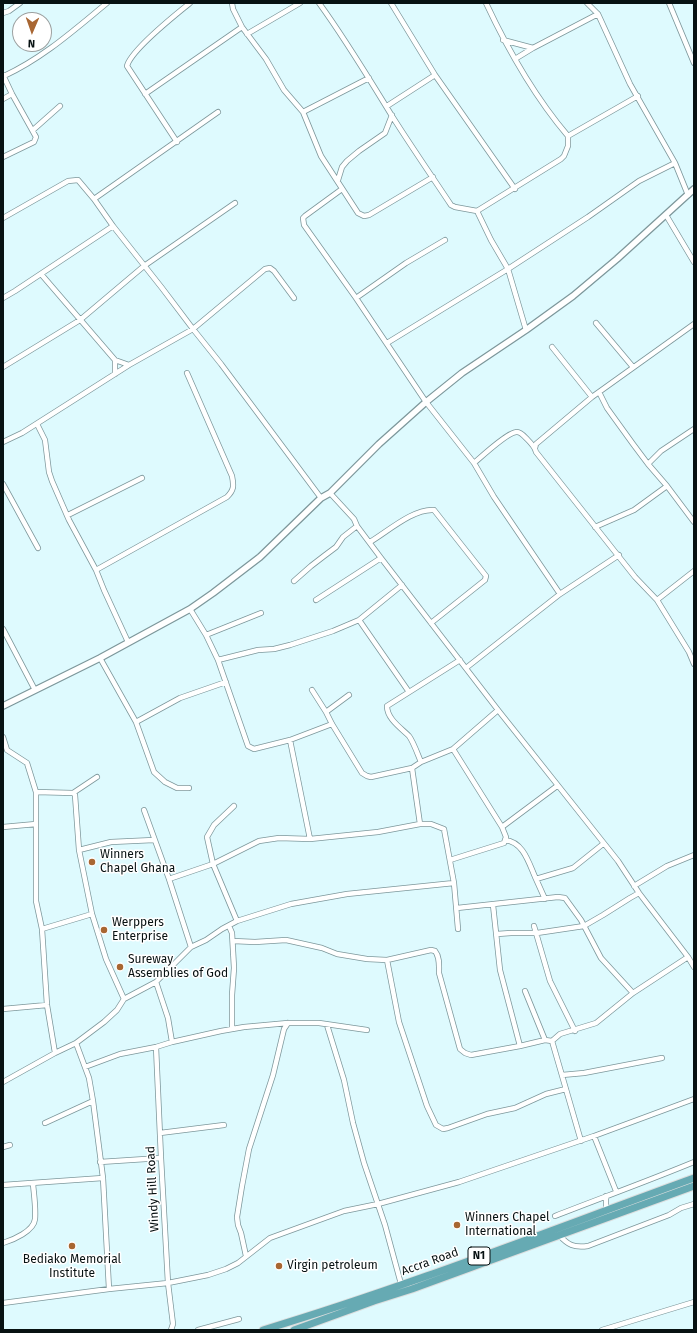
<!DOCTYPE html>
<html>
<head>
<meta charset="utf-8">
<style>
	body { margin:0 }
	#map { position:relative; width:697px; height:1333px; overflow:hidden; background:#defafe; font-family:"Fira Sans",sans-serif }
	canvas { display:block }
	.frame { position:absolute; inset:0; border:4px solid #071112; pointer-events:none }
	.north { position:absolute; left:12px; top:12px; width:40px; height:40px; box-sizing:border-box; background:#fff; border:1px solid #9ca0a0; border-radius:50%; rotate:182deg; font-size:11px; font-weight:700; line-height:16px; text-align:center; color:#071112 }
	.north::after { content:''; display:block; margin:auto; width:14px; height:18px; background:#a86632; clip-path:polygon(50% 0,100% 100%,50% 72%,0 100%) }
</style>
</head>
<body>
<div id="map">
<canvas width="697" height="1333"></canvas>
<div class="frame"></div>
<div class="north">N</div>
</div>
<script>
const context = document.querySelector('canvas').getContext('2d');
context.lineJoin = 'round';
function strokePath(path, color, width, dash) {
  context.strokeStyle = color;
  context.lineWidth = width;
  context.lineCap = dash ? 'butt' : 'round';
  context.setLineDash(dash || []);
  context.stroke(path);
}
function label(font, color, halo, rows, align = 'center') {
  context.font = font + ' "Fira Sans",sans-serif';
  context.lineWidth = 3;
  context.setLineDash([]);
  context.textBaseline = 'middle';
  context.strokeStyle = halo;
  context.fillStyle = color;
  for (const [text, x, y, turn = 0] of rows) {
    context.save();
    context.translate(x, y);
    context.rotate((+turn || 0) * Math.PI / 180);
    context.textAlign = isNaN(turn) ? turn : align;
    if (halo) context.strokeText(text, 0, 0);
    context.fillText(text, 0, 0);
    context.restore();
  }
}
const minor = new Path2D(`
	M232,3L233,9L242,27L266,59L284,90L303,112L321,156L358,213L364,216L369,215L433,177
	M319,3C346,40 368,77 392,116C411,146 431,175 451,205L455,207L477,211L561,159L564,156L568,146V136
	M391,3L435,75L515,189
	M486,3C508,50 534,96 568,136L638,96
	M587,3L598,14L630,84L675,163L688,195
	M669,3L694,63
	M3,13L9,11L20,3
	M247,34L300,3
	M503,40L533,48
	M515,59L533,48L598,14
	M3,75L12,94L36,137L34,142L3,157
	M4,76C43,58 74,30 107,3
	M145,94L242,27
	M3,99L12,94
	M387,106L435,75
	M303,112L369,78
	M33,130L60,106
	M177,142L127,66C131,50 175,15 190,3
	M338,180L342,167L347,161L359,151L385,133L392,115
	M342,189L305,216L303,218L304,225L356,298L426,402L474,463L494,497L560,594
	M94,199L218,112
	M477,211L491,240L508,269L526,330
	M666,215L694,262
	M3,218L68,181L78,180L94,199L113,226L162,288L193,329L221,364L321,498
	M41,274L115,360V374
	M3,298L15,291L113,226
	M356,298L406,263L445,240
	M596,323L633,367
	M387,343L508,269L588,217L639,181L675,163
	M552,347L592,397
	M115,360L129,365
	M3,367L80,320L144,266L235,203
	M599,392L607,408L633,444L648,464L667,486L694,522
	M37,424L45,440L49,472L52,481L69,520L96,570L104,590L128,642
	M3,442L22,433L129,365L193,329L265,269L270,268L274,271L294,298
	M535,448L536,444L592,397L694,324
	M474,463C481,457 509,431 517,432C521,432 525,437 527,439C531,443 535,447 536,452L635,577L657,600L694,571
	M648,464L661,451L694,429
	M3,484L38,548
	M330,493L354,519L357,526L381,558L498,710L618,861L639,893L688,957L694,967
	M68,515L142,478
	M595,527L634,510L667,486
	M370,542C387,532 414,508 434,510L486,576L485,580L431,623
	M96,570L227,497C234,490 234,486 232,476L187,373
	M294,581L311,566L324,556L336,547L343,537L357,526
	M316,600L381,558
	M657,600L689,652L694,664
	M190,609L206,635L218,660L248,746L254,749L290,740L332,724
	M359,620L409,692
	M3,629L35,690
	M206,635L261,613
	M100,658L136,722L154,772L165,782L177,788H189
	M218,660L258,650L274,649L290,645L333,631L359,620L402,585
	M466,668L560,594L619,555
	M312,690L326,712L332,724L362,773L367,776L371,777L412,768L421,762L453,749L498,710
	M326,712L349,695
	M136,722L180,698L226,682
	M3,737L7,750L27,763L36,792V901L42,929L47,1005L55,1053
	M290,740L310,839
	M421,762C418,755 413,741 409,736C401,728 387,719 387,706L460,660
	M412,768L420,824
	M36,792L73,793L75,795L79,850L92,914L106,959L124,999
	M73,793L97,777
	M234,806L214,825L207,837L213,864L237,921
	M144,810L169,879L191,947
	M3,827L36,824
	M502,827L557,786
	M505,840C524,842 529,864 536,879
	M79,850L111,842L154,840
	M450,860L504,843L506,837L502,827L453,749
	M169,879L213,864L259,841L279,838L310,839L378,832L420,824H431L444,829L454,883L458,929
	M634,886L667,866L694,855
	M545,899L536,879L573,868L603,844
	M493,905L500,970L520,1046
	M457,908L558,897L565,898L581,920L601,958L633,993
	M229,926L232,933L234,968L232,995V1029
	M534,926L550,981L575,1031
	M42,929L92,914
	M497,934L511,933H537L584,926L603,915L630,898L639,893
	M233,941L255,942L286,940L322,948L337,954L367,959L387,960L431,950L435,951C440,957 439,966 439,973L460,1049L465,1053L471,1055L520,1046L545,1040L552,1041L560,1034L596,1023L633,993L688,957
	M387,960L399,1022L427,1106L436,1125L443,1129L448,1128L487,1114L515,1108L546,1094L566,1089
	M156,982L168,1018L172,1042
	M525,991L545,1040
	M3,1009L47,1005
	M327,1025L344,1080L353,1123L364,1163L385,1225L401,1284
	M552,1041L581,1141
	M76,1043L89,1078L93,1101L103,1178L109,1289
	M156,1047L161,1158L168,1283L173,1324L171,1330
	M85,1067L120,1054L156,1047L172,1042L221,1031L244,1027L288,1023H319L367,1030
	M562,1075L584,1073L662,1058
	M3,1082L55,1053L76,1043L104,1022L117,1010L124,999L156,982L191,947L206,940L222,929L237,921L291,904L347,894L454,883
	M45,1123L93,1101
	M160,1133L224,1125
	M594,1136L616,1191
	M3,1147L10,1145
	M100,1162L161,1158
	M3,1185L103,1178
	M606,1210V1196
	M555,1216C601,1198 648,1181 694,1162
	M559,1235C568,1245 574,1248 588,1246L669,1215L681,1208L694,1204
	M3,1243C13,1240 34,1231 35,1219C36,1208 34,1195 33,1184
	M246,1256L241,1233L238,1225L237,1217L242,1186L249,1149L273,1075L284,1029L288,1023
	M3,1303L109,1289L168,1283L208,1275L226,1269L238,1263L270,1238L344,1211L378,1204L459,1182L594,1136L694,1099
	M198,1330L239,1319
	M602,1330L694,1302`);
const tertiary = new Path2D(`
	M3,706L100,658L190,609L213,593L260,557L321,498L330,493L379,444L426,402L462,373L526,330L573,296L617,259L694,189`);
const trunk = new Path2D(`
	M263,1330C409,1286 551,1230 694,1178
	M294,1330L374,1301L412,1289L694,1186`);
const markers = [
	[92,862,4,"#a86632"],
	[104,930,4,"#a86632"],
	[120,967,4,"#a86632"],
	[457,1225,4,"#a86632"],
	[72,1246,4,"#a86632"],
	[279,1266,4,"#a86632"]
];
const shields = [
	[479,1256,22]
];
const shieldNames = [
	["N1",479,1256]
];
const poiNames = [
	["Winners",100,855],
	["Chapel Ghana",100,869],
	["Werppers",112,923],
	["Enterprise",112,937],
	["Sureway",128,960],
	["Assemblies of God",128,974],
	["Winners Chapel",465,1218],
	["International",465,1232],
	["Bediako Memorial",72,1260,"center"],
	["Institute",72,1274,"center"],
	["Virgin petroleum",287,1266]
];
const streetNames = [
	["Windy Hill Road",153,1189,-93],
	["Accra Road",430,1262,-20]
];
strokePath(minor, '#7d979b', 6);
strokePath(tertiary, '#7d979b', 8);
strokePath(trunk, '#dcdede', 9);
strokePath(minor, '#fff', 4.5);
strokePath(tertiary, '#fff', 5.5);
strokePath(trunk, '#66aab3', 7);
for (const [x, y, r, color] of markers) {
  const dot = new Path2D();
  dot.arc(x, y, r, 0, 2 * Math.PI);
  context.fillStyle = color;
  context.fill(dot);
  strokePath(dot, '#fff', 1.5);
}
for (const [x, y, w] of shields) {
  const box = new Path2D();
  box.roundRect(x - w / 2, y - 9, w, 18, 3);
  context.fillStyle = '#fff';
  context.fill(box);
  strokePath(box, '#071112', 1);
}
label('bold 11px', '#071112', null, shieldNames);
label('12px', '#071112', '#fff', poiNames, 'left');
label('12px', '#071112', '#fff', streetNames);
</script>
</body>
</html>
